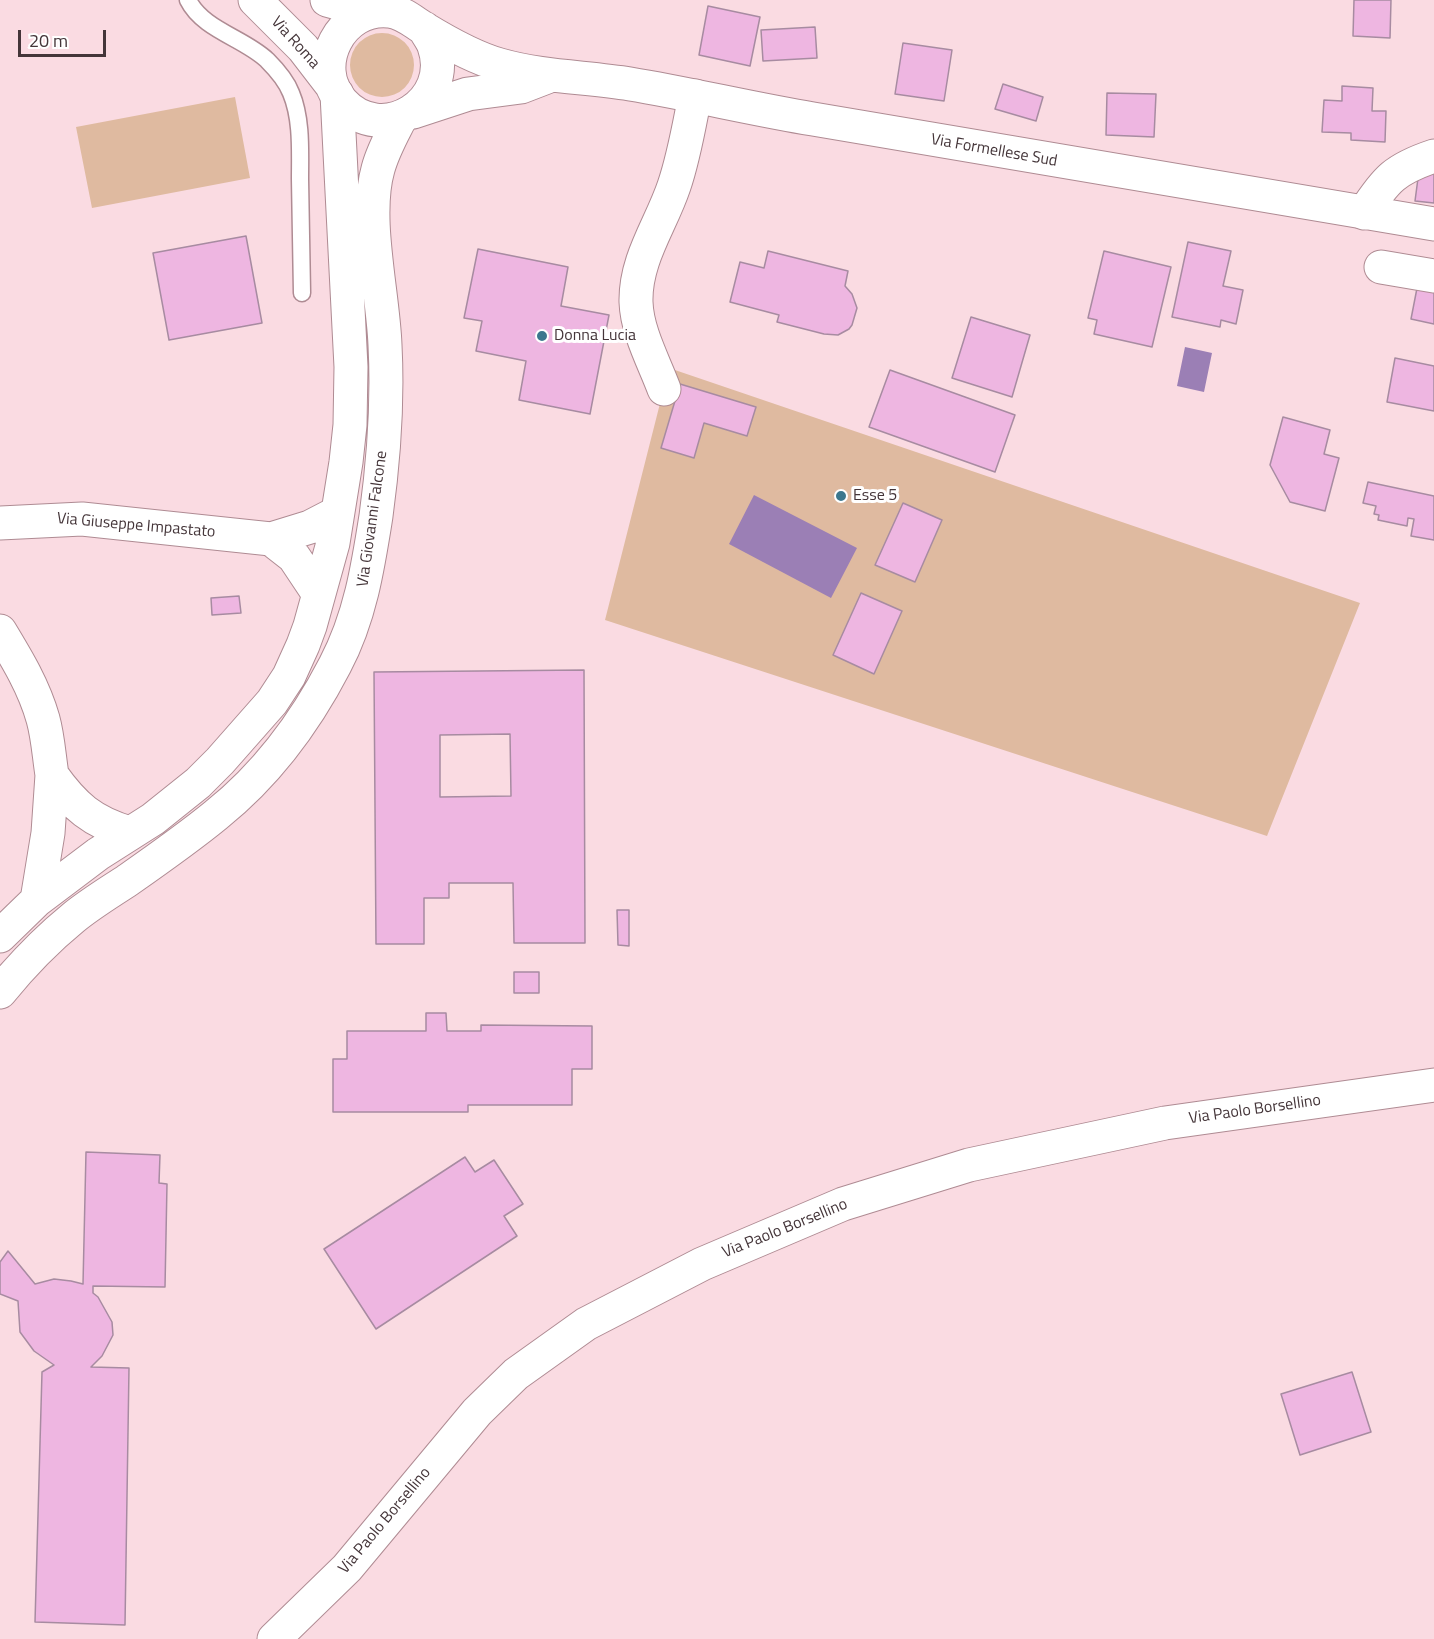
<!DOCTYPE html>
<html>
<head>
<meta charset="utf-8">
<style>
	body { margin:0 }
	#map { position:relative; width:1434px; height:1639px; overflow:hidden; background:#fadbe2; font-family:"Titillium Web",sans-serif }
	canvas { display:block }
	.scale { position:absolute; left:18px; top:30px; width:88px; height:27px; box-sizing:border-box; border:3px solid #443539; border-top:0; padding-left:8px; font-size:18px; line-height:21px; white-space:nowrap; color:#443539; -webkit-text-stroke:4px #fff; paint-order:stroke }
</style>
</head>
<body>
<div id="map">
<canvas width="1434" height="1639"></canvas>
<div class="scale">20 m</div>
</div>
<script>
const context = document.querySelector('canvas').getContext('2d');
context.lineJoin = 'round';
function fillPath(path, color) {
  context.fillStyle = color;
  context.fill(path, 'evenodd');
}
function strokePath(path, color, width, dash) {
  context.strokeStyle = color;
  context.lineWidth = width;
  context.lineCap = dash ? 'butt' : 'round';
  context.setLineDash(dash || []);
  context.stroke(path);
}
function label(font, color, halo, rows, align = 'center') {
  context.font = font + ' "Titillium Web",sans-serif';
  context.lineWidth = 6;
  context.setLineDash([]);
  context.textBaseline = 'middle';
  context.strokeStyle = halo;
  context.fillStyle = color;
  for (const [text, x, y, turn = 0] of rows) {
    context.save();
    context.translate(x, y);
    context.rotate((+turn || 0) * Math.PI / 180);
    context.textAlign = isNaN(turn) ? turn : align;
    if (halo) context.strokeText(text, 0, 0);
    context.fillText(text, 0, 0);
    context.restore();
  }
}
const green = new Path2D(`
	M350 65a32 32 0 1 1 64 0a32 32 0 1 1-64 0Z
	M235,97L250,178L92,208L76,127Z
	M669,368L1360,603L1267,836L605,620Z`);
const water = new Path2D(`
	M1185,347L1212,353L1204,392L1177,386Z
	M754,495L857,548L831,598L729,544Z`);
const building = new Path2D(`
	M1354,0H1391L1390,38L1353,36Z
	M708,6L760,17L750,66L699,55Z
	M815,27L817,58L763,61L761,30Z
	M903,43L952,50L944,101L895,94Z
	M1003,84L1043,97L1036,121L995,109Z
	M1342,86L1373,88L1372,111H1386L1385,142L1351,140V133L1322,132L1324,100L1342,101Z
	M1107,93L1156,94L1154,137L1106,135Z
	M1420,163L1434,165V203L1415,201Z
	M246,236L262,323L169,340L153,253Z
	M1188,242L1231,251L1223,286L1243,290L1236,324L1221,320L1220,327L1172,317Z
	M478,249L568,267L561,306L609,315L590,414L519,400L526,361L476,351L482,321L464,318Z
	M768,251L848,271L845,286L852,294L857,308L852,325L849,329L838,335L824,334L777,322L779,315L730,302L740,262L764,268Z
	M1104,251L1171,267L1152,347L1094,334L1097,320L1088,318Z
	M1418,283L1434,286V324L1411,319Z
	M971,317L1030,335L1012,397L952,378Z
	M1395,358L1434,366V411L1387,402Z
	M890,370L1015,415L995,472L869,427Z
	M680,384L756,407L747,436L704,423L694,458L661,448Z
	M1283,417L1330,430L1324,454L1339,458L1325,511L1290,502L1270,465Z
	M1368,482L1434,496V540L1411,536L1414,519L1408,518L1407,526L1378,520L1379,515L1374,514L1376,506L1363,503Z
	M903,503L942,520L915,582L875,565Z
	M861,593L902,611L874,674L833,655Z
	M239,596L241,613L212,615L211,598Z
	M584,670L585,943H514L513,883H449V898H424V944H376L374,672ZM510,734L511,796L440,797V735Z
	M617,910H629V946L618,945Z
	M514,972H539V993H514Z
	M426,1013H446L447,1031H481V1025L592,1026V1069H572V1105H468V1112H333V1059H347V1031H426Z
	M86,1152L160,1155L159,1183L167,1184L165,1287L93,1286V1293L98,1297L112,1322L113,1335L102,1356L91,1367L129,1368L125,1625L35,1622L42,1372L54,1365L34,1351L20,1332L18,1301L0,1294V1262L8,1251L35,1284L54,1279L71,1281L83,1284Z
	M465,1157L475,1172L494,1160L523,1204L504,1216L517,1236L376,1329L324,1249Z
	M1352,1372L1371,1432L1300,1455L1281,1394Z`);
const service = new Path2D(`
	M188,0C203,30 244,38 267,60C277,70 286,80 291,93C302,119 300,152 300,179C301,217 301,255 302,293`);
const minor = new Path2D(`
	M1364,213C1386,179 1395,169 1434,156
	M1381,267L1434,276
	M664,389C654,362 637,332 636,302C635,259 661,225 674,186C684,157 689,126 695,96
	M0,523L82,519L271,539
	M318,593L294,557L271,539L310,527L337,513
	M0,631C17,659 34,687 43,719C48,737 49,756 52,775
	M37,900L48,833L52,775C74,806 92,822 130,833
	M0,936L37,900L98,854L153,819L198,783L220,761L272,702L289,676L303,645L310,626L333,543L346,462L350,425L351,367L337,94
	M0,992C22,965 46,940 73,918C90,904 110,892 128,880C158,859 188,838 216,815C266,775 306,721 335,665C360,618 368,567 376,516C384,458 388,402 385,345C383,292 364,218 378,169C383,150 393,133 401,117
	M274,1639L347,1568L477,1412L516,1374L586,1324L702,1264L843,1204L969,1165L1165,1123L1434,1085`);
const tertiary = new Path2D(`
	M255,0L303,48L333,87
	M327,0L371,12
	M424,28C427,34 432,40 434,46C454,102 382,147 342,102C310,66 341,6 389,11C403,12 413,22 425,29C448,43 475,58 500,65C542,77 587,77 630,84C691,94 752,109 813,119C1020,155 1227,190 1434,224
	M413,112L468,94L521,87L547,77`);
const markers = [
	[542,336,6,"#3b778e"],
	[841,496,6,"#3b778e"]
];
const streetNames = [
	["Via Roma",295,43,48],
	["Via Formellese Sud",994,151,10],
	["Via Giovanni Falcone",373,519,-82],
	["Via Giuseppe Impastato",136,526,5],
	["Via Paolo Borsellino",1255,1110,-8],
	["Via Paolo Borsellino",785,1229,-22],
	["Via Paolo Borsellino",385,1521,-50]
];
const poiNames = [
	["Donna Lucia",554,336],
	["Esse 5",853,496]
];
fillPath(green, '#dfbaa0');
fillPath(water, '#9b7fb5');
fillPath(building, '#eeb6e1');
strokePath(building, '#a78ba1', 1.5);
strokePath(service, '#af8b93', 19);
strokePath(minor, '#af8b93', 35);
strokePath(tertiary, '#af8b93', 35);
strokePath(service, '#fff', 16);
strokePath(minor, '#fff', 33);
strokePath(tertiary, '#fff', 33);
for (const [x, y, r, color] of markers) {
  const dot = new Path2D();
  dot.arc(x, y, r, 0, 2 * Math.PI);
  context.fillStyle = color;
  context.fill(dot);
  strokePath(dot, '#fff', 2);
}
label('16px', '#443539', '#fff', streetNames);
label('16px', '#443539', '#fff', poiNames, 'left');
</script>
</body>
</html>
